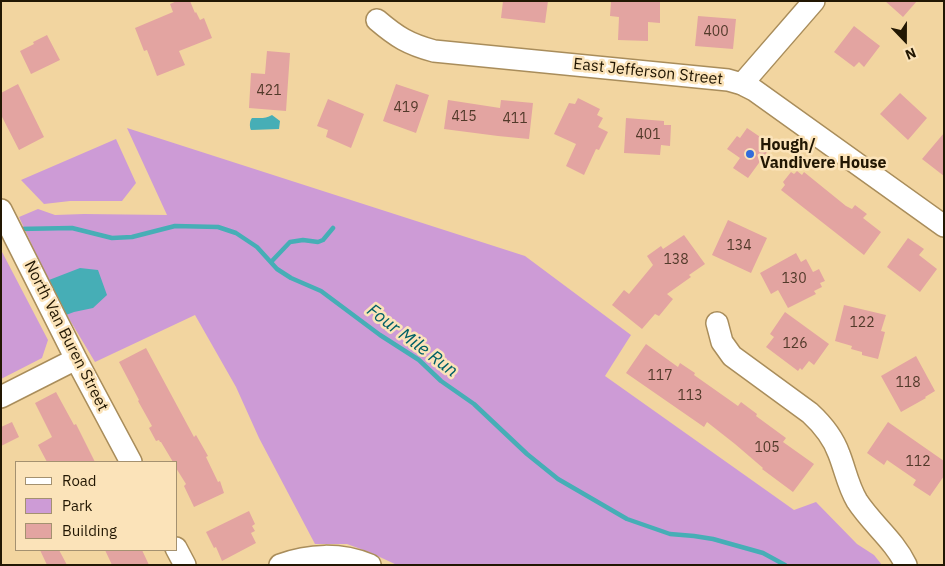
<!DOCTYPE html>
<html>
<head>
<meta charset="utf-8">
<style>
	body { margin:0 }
	#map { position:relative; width:945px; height:566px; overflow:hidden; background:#f2d5a0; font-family:"IBM Plex Sans",sans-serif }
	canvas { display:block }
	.frame { position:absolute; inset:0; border:2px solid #221703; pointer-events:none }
	.legend { position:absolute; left:15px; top:461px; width:162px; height:90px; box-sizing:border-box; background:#fbe3b9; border:1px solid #a49170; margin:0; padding:6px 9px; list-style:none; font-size:15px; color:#221703 }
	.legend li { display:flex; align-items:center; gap:10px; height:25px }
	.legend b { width:25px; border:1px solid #a49170 }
	.north { position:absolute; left:880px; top:15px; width:50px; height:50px; -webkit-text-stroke:4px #fbe3b9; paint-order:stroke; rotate:158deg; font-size:14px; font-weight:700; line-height:20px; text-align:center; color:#221703 }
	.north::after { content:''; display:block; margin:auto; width:18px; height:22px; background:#221703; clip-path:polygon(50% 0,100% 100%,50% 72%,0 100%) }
</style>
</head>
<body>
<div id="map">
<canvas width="945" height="566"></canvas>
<div class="frame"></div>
<ul class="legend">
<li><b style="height:6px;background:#fff"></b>Road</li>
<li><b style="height:14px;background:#cd9bd6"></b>Park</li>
<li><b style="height:14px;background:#e3a4a1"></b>Building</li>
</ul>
<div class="north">N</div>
</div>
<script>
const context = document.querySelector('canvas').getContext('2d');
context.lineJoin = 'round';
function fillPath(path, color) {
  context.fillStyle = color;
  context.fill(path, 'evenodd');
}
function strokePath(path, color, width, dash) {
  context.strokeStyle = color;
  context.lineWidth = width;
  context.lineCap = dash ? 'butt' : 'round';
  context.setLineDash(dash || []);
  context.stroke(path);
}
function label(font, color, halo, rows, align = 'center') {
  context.font = font + ' "IBM Plex Sans",sans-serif';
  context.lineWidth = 5;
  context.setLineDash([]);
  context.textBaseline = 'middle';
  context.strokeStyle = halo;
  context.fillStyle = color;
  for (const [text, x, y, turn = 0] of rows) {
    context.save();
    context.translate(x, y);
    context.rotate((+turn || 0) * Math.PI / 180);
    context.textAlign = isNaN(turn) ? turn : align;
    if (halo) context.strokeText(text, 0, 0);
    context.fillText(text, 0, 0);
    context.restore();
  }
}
const green = new Path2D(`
	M127,128L525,256L631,335L605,376L794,510L816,502L857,544L874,555L882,565H397L369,552L347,544H315L259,438L236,387L195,315L95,362L56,297L19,217L38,209L55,215L84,214L167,215Z
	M116,139L136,183L122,201H70L44,204L21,180Z
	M1,250L48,340L42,358L1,379Z`);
const water = new Path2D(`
	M272,115L280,121L279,129L251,130C249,126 250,120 252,118C260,118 266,119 272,115Z
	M80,268L98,270L107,295L93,308L74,312L66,315L49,280Z`);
const stream = new Path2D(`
	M18,229L72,228L112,238L132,237L175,226L218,227L236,233L257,247L277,269L291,278L321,291L380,335L419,360L441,381L474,404L527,454L558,479L627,519L670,534L694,536L713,539L763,553L785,565
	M271,262L290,242L303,240L318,242L323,240L333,228`);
const building = new Path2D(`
	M177,1H190L195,13L196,12L200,20L204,18L212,38L179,51L185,65L157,76L147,50L144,51L135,28L173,12L170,4Z
	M503,1H548L545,23L501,18Z
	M611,1L660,2V23L648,22V41L618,40L619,17L610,16Z
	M885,1H917L903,17Z
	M698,16L736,19L733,49L695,46Z
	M854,26L880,46L864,67L859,62L854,67L834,52Z
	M47,35L60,60L31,74L20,51L34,44L33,42Z
	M267,51L290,53L286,111L249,108L251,73L265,74Z
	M18,84L44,137L19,150L1,115V93Z
	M396,84L429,95L416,133L383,121Z
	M900,93L927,118L908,140L880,114Z
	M578,98L600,109L597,115L603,118L598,127L608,132L599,150L596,149L584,175L566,166L576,144L554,134L569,103L575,104Z
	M328,99L364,114L351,148L326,137L328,130L317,126Z
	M448,100L500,108L501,100L533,103L529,139L498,136L444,129Z
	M626,118L664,121V125H671L670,146L661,145L660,155L624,153Z
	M747,128L772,145L748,178L733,168L740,158L727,149L737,136L740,138Z
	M944,133V176L922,159Z
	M797,171L802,175L804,172L846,206L852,209L855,205L867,214L863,218L881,232L864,255L781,190L785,185L783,182L791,172L794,174Z
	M728,220L767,238L751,273L712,255Z
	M684,235L705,264L689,275L691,277L667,294L673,299L659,316L655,314L642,329L612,305L624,290L629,294L653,265L647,256L661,246L663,249Z
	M908,238L924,249L919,255L937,269L920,292L887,267Z
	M796,253L801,262L806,259L813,272L819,269L825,281L820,283L822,287L814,291L816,294L788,308L778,290L771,294L760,273Z
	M844,305L886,315L881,331L885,332L878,359L862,355V352L851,349L852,346L835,341Z
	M785,312L829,344L814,365L809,361L802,370L800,368L798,371L766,347L774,337L770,334Z
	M646,344L678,367L680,363L695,373L694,375L738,406L741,402L757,414L756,416L786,438L783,442L814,464L793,492L762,469L763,468L735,444L707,422L704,427L626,373Z
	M146,348L194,437L196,435L208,456L206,457L218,482L220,481L224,493L194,507L184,486L186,484L176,468V462H173L161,442H160L159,440L156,441L149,428L152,426L138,401L139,400L119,362Z
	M916,356L935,391L925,397L926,398L901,412L881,376Z
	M56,392L74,425L76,424L95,462H47L38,445L52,437L35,403Z
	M12,422L19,437L1,446V427Z
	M888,422L944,461V476L930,496L913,485L916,480L887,460L884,465L867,453Z
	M249,511L255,524L252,526L255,531L251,533L256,543L222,561L216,547L214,548L206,532Z
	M40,550H59L67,565H47Z
	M105,550H142L149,565H112Z`);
const minor = new Path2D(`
	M377,20C397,37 408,44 434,51L728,80L742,84L754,90L944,226
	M742,84L814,1
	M1,210L76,359L131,462
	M717,323L722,342L732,356L810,413C823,425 833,437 839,454C845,469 848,486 857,501C872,524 894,540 906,565
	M1,397L76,359
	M176,548L185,565
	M280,565C309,554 341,553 370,565`);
const markers = [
	[750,154,5,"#326cda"]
];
const numberNames = [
	["400",716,32],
	["421",269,91],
	["419",406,108],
	["415",464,117],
	["411",515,119],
	["401",648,135],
	["134",739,246],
	["138",676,260],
	["130",794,279],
	["122",862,323],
	["126",795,344],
	["117",660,376],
	["118",908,383],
	["113",690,396],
	["105",767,448],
	["112",918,462]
];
const streetNames = [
	["East Jefferson Street",648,72,6],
	["North Van Buren Street",66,336,63]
];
const poiNames = [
	["Hough/",760,145],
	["Vandivere House",760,163]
];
const waterNames = [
	["Four Mile Run",412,341,37]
];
fillPath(green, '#cd9bd6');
fillPath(water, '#46aeb6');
strokePath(stream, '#46aeb6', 4.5);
fillPath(building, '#e3a4a1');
strokePath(minor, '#a98d5b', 24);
strokePath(minor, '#fff', 21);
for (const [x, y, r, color] of markers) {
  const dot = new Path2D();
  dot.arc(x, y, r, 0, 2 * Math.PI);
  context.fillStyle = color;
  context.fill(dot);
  strokePath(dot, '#fbe3b9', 2);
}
label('14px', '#523a2a', null, numberNames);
label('16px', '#221703', '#fbe3b9', streetNames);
label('bold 16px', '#221703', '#fbe3b9', poiNames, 'left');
label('italic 18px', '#016066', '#fbe3b9', waterNames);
</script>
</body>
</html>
